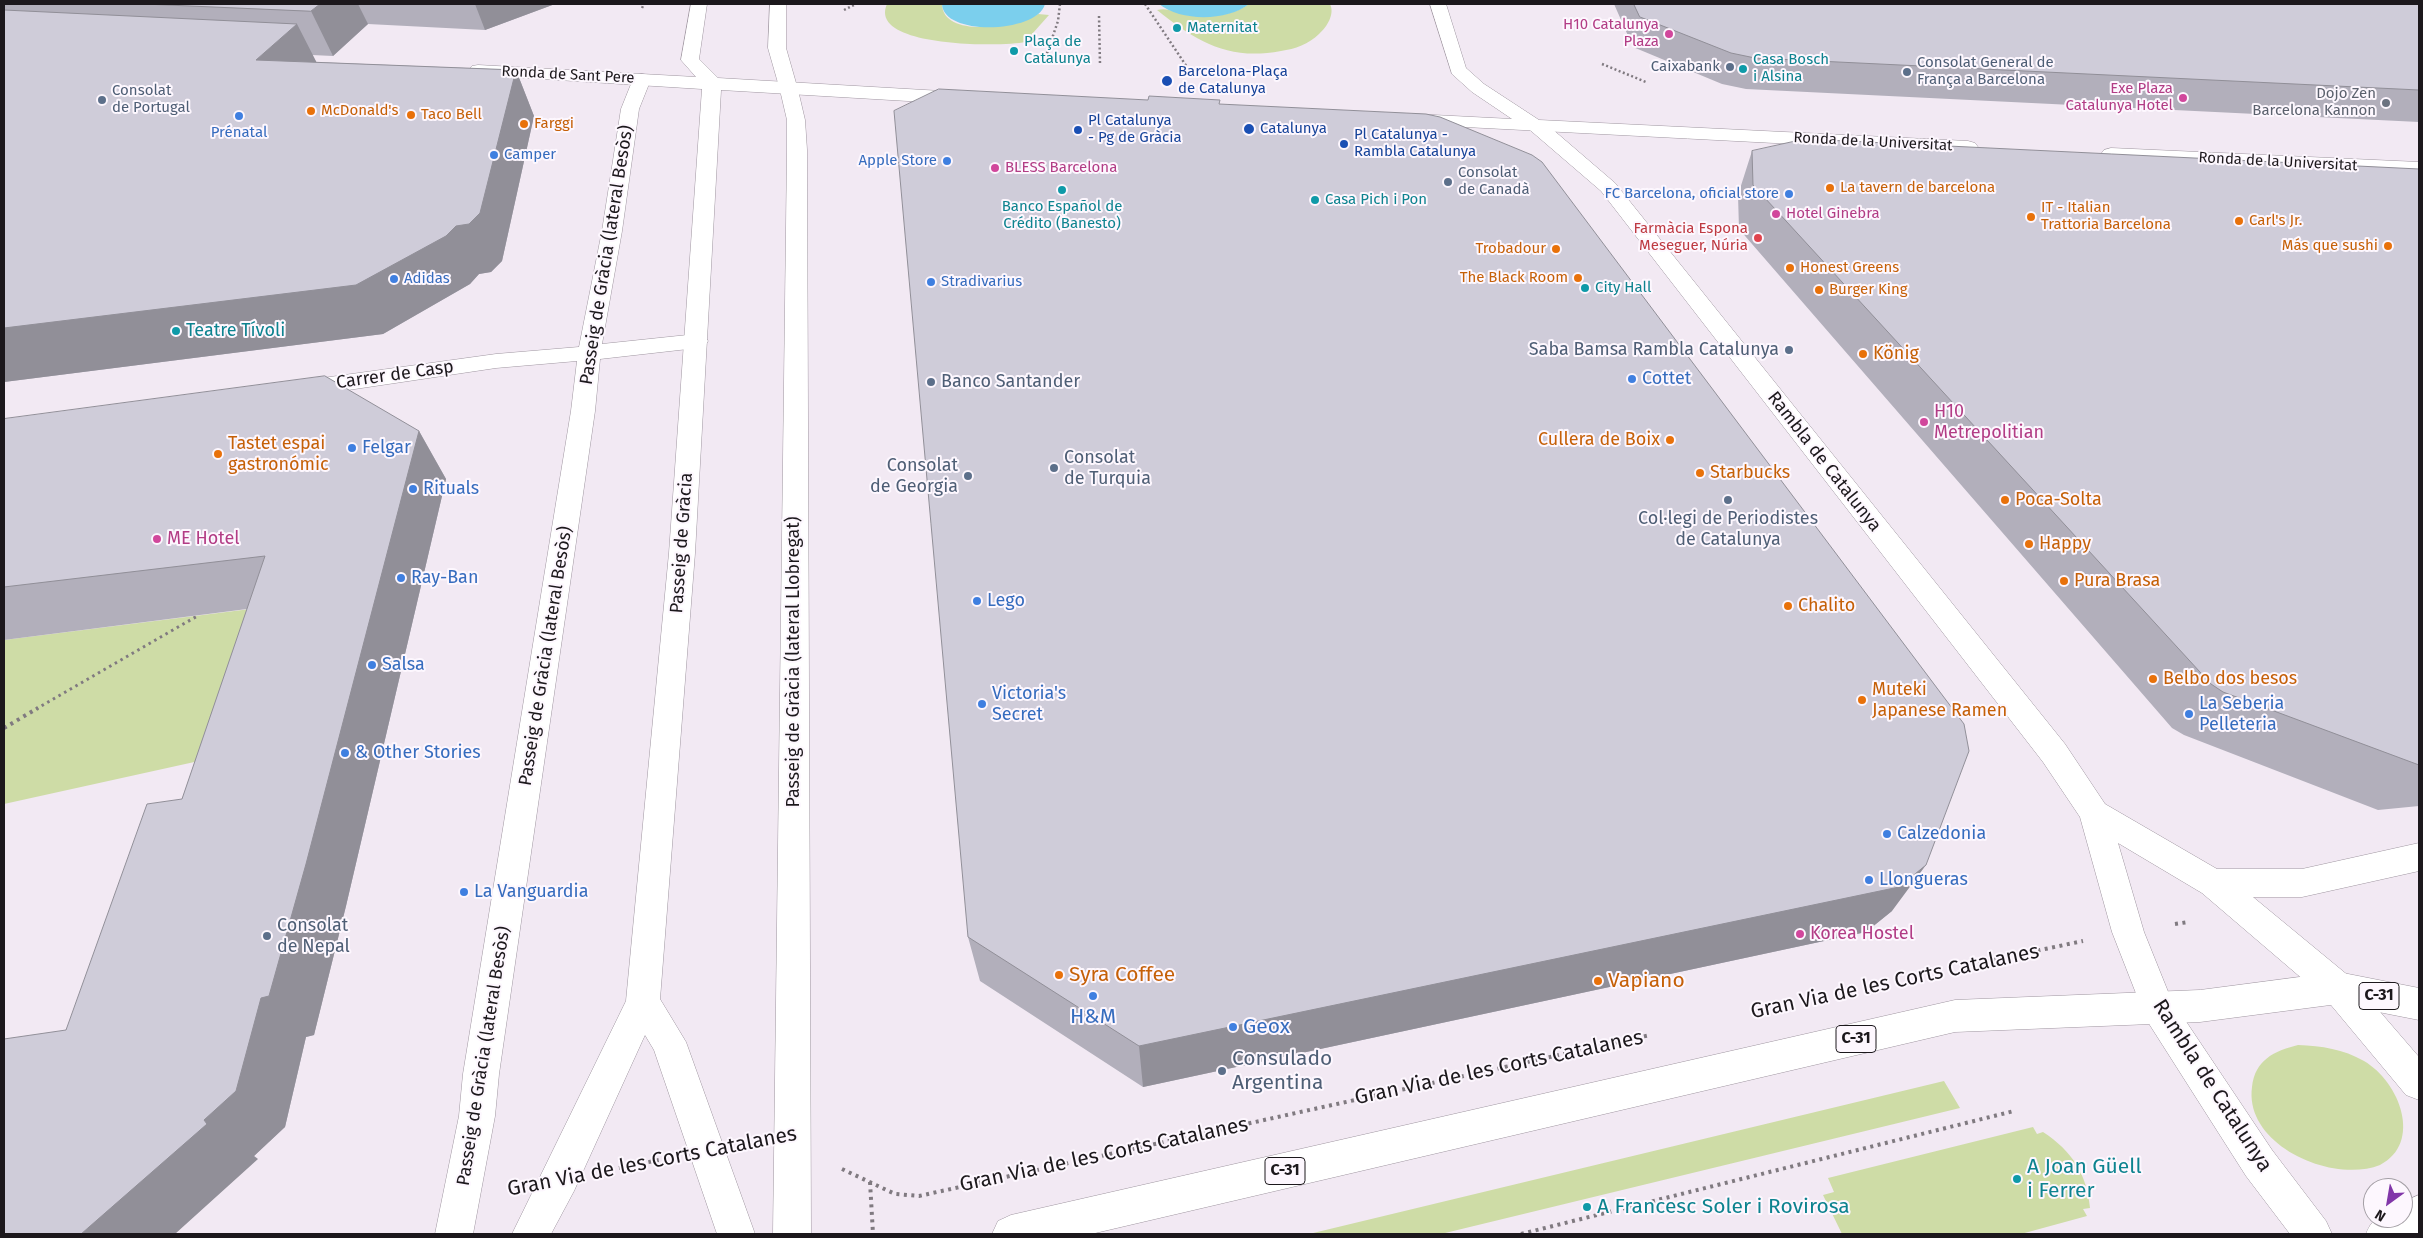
<!DOCTYPE html>
<html>
<head>
<meta charset="utf-8">
<style>
	body { margin:0 }
	#map { position:relative; width:2423px; height:1238px; overflow:hidden; background:#f2e9f3; font-family:"Fira Sans",sans-serif }
	canvas { display:block }
	.frame { position:absolute; inset:0; border:5px solid #1c181c; pointer-events:none }
	.north { position:absolute; left:2363px; top:1178px; width:50px; height:50px; box-sizing:border-box; background:#fdf7fe; border:1px solid #a39ea4; border-radius:50%; rotate:212deg; font-size:14px; font-weight:700; line-height:20px; text-align:center; color:#1c181c }
	.north::after { content:''; display:block; margin:auto; width:18px; height:22px; background:#8137a9; clip-path:polygon(50% 0,100% 100%,50% 72%,0 100%) }
</style>
</head>
<body>
<div id="map">
<canvas width="2423" height="1238"></canvas>
<div class="frame"></div>
<div class="north">N</div>
</div>
<script>
const context = document.querySelector('canvas').getContext('2d');
context.lineJoin = 'round';
function fillPath(path, color) {
  context.fillStyle = color;
  context.fill(path, 'evenodd');
}
function strokePath(path, color, width, dash) {
  context.strokeStyle = color;
  context.lineWidth = width;
  context.lineCap = dash ? 'butt' : 'round';
  context.setLineDash(dash || []);
  context.stroke(path);
}
function label(font, color, halo, rows, align = 'center') {
  context.font = font + ' "Fira Sans",sans-serif';
  context.lineWidth = 4;
  context.setLineDash([]);
  context.textBaseline = 'middle';
  context.strokeStyle = halo;
  context.fillStyle = color;
  for (const [text, x, y, turn = 0] of rows) {
    context.save();
    context.translate(x, y);
    context.rotate((+turn || 0) * Math.PI / 180);
    context.textAlign = isNaN(turn) ? turn : align;
    if (halo) context.strokeText(text, 0, 0);
    context.fillText(text, 0, 0);
    context.restore();
  }
}
const green = new Path2D(`
	M887,4H942C943,40 1019,26 1038,14L1049,15L1025,42C1003,47 867,48 887,4Z
	M1249,4H1330C1335,14 1327,27 1319,34C1309,44 1295,49 1281,51C1227,61 1196,41 1157,10C1168,7 1176,13 1187,15C1206,18 1233,16 1249,4Z
	M290,604L217,757L4,804V640Z
	M2298,1045C2322,1046 2343,1049 2364,1061C2400,1082 2423,1143 2380,1165C2332,1184 2244,1145 2252,1087C2255,1060 2274,1051 2298,1045Z
	M1944,1081L1960,1108L1441,1234H1309Z
	M2033,1127L2037,1134L2043,1132C2072,1151 2087,1174 2090,1208L2083,1209L2087,1216L2021,1234H1842L1823,1195L1834,1192L1828,1178Z`);
const water = new Path2D(`
	M942,4H1045C1038,33 943,37 942,4Z
	M1159,4H1249C1228,21 1181,22 1159,4Z`);
const pathFar2 = new Path2D(`
	M1145,4L1187,67
	M642,8L644,4
	M844,10L856,4
	M1099,16L1100,64
	M1044,62L1058,21L1060,4
	M1602,64L1646,82`);
const pathFar1 = new Path2D(`
	M36,709L199,615`);
const path = new Path2D(`
	M4,728L38,708
	M2175,924L2188,922
	M1964,966L2083,941
	M619,1168L659,1160
	M842,1169L895,1194L919,1196L1650,1035
	M870,1182L873,1234
	M1521,1234L2014,1111`);
const lane = new Path2D(`
	M770,4H786V48L798,90L795,94H783L780,90L768,48Z`);
const street = new Path2D(`
	M642,74L648,75L651,79L639,109L622,231L602,344L697,334L705,336L708,341L705,346L697,348L600,359L595,411L499,1074L495,1116L473,1234H435L459,1116L463,1074L571,411L577,361L496,368L301,397L293,394L289,389L293,384L301,381L496,354L579,347L602,231L621,109L633,79L636,75Z
	M789,84L795,86L798,90L805,120L807,150L811,1234H773L787,150V120L780,90L783,86Z
	M1537,120L1544,122L1615,183L2065,744L2105,804L2217,869H2302L2419,843V871L2302,897H2253L2350,977L2419,1057V1100L2406,1095L2326,999L2202,893L2118,843L2144,932L2171,999L2272,1150L2326,1221L2332,1234H2290L2246,1176L2146,1019L2112,932L2080,817L2043,762L1601,191L1530,130L1528,126L1530,122Z`);
const secondary = new Path2D(`
	M691,4H707L699,59L718,78L959,92L966,94L968,98L966,102L959,104L721,90L695,553L660,999L686,1042L755,1234H717L654,1050L645,1035L574,1191L551,1234H512L626,1001L669,553L702,89L478,75L472,74L469,70L472,66L478,65L696,77L681,60Z
	M1430,4H1446L1466,68L1484,84L1539,120L1968,141L1975,143L1978,147L1975,151L1968,153L1407,124L1405,120L1407,116L1414,114L1512,119L1472,92L1452,74Z
	M2111,148L2419,162V174L2104,158L2101,154L2104,150Z`);
const primary = new Path2D(`
	M2338,972L2419,988V1020L2338,1004L2200,1022L1955,1032L1091,1234H992L998,1221L1011,1215L1955,1000L2200,990Z
	M2419,1195V1234H2366C2374,1213 2383,1218 2403,1218V1202Z`);
const wall = new Path2D(`
	M4,4H555L485,30L368,24L333,56L312,55L316,62L516,70L534,116L502,261L491,272L479,274L470,284L383,334L4,382Z
	M1614,4H2419V122L1746,89L1722,84L1633,47Z
	M1148,100L1220,104L1892,911L1866,932L1143,1087L980,981L968,937Z
	M1752,151L2419,169V806L2378,810L2184,735L2172,728L1739,229L1738,195Z
	M4,419L419,431L446,479L346,906L314,1035L306,1037L285,1127L254,1156L258,1159L66,1030L182,799L247,609L4,640Z`);
const shadedWall = new Path2D(`
	M320,4H358L368,24L333,56L311,11Z
	M475,4H555L485,30Z
	M297,24L320,69L256,60Z
	M516,70L534,116L502,261L491,272L479,274L470,284L383,334L4,382V328Z
	M419,431L446,479L346,906L314,1035L306,1037L285,1127L254,1156L258,1159L175,1234H81L204,1120L261,998Z
	M1926,865L1892,911L1866,932L1143,1087L1139,1046Z`);
const building = new Path2D(`
	M144,4H320L311,11Z
	M1634,4H2419V90L1755,58L1731,53L1640,17Z
	M4,10L297,24L256,60L516,70L480,213L469,224L456,226L446,236L356,285L4,328Z
	M939,89L1148,100L1149,96L1220,100L1219,104L1426,114L1440,117L1532,155L1542,162L1964,724L1969,751L1926,865L1899,887L1139,1046L968,937L894,111Z
	M1805,139L2419,169V765L2223,692L2211,684L1753,185L1752,151Z
	M325,376L419,431L306,864L269,996L261,998L236,1091L204,1120L207,1124L81,1234H4V1039L66,1030L147,804L182,799L265,556L4,587V419Z`);
const markers = [
	[1177,28,5,"#0f9aa8"],
	[1669,34,5,"#d1479c"],
	[1014,51,5,"#0f9aa8"],
	[1730,67,5,"#5c6f8a"],
	[1743,69,5,"#0f9aa8"],
	[1907,72,5,"#5c6f8a"],
	[1167,81,6,"#1a4fb4"],
	[2183,98,5,"#d1479c"],
	[102,100,5,"#5c6f8a"],
	[2386,103,5,"#6b7280"],
	[311,111,5,"#e8710a"],
	[411,115,5,"#e8710a"],
	[239,116,5,"#3f7fe0"],
	[524,124,5,"#e8710a"],
	[1249,129,6,"#1a4fb4"],
	[1078,130,5,"#1a4fb4"],
	[1344,144,5,"#1a4fb4"],
	[494,155,5,"#3f7fe0"],
	[947,161,5,"#3f7fe0"],
	[995,168,5,"#d1479c"],
	[1448,182,5,"#5c6f8a"],
	[1830,188,5,"#e8710a"],
	[1062,190,5,"#0f9aa8"],
	[1789,194,5,"#3f7fe0"],
	[1315,200,5,"#0f9aa8"],
	[1776,214,5,"#d1479c"],
	[2031,217,5,"#e8710a"],
	[2239,221,5,"#e8710a"],
	[1758,238,5,"#e0444e"],
	[2388,246,5,"#e8710a"],
	[1556,249,5,"#e8710a"],
	[1790,268,5,"#e8710a"],
	[1578,278,5,"#e8710a"],
	[394,279,5,"#3f7fe0"],
	[931,282,5,"#3f7fe0"],
	[1585,288,5,"#0f9aa8"],
	[1819,290,5,"#e8710a"],
	[176,331,5,"#0f9aa8"],
	[1789,350,5,"#5c6f8a"],
	[1863,354,5,"#e8710a"],
	[1632,379,5,"#3f7fe0"],
	[931,382,5,"#5c6f8a"],
	[1924,422,5,"#d1479c"],
	[1670,440,5,"#e8710a"],
	[352,448,5,"#3f7fe0"],
	[218,454,5,"#e8710a"],
	[1054,468,5,"#5c6f8a"],
	[1700,473,5,"#e8710a"],
	[968,476,5,"#5c6f8a"],
	[413,489,5,"#3f7fe0"],
	[1728,500,5,"#5c6f8a"],
	[2005,500,5,"#e8710a"],
	[157,539,5,"#d1479c"],
	[2029,544,5,"#e8710a"],
	[401,578,5,"#3f7fe0"],
	[2064,581,5,"#e8710a"],
	[977,601,5,"#3f7fe0"],
	[1788,606,5,"#e8710a"],
	[372,665,5,"#3f7fe0"],
	[2153,679,5,"#e8710a"],
	[1862,700,5,"#e8710a"],
	[982,704,5,"#3f7fe0"],
	[2189,714,5,"#3f7fe0"],
	[345,753,5,"#3f7fe0"],
	[1887,834,5,"#3f7fe0"],
	[1869,880,5,"#3f7fe0"],
	[464,892,5,"#3f7fe0"],
	[1800,934,5,"#d1479c"],
	[267,936,5,"#5c6f8a"],
	[1059,975,5,"#e8710a"],
	[1598,981,5,"#e8710a"],
	[1093,996,5,"#3f7fe0"],
	[1233,1027,5,"#3f7fe0"],
	[1222,1071,5,"#5c6f8a"],
	[2017,1179,5,"#0f9aa8"],
	[1587,1207,5,"#0f9aa8"]
];
const farHotelnames = [
	["H10 Catalunya",1659,25],
	["Plaza",1659,42],
	["Exe Plaza",2173,89],
	["Catalunya Hotel",2173,106],
	["BLESS Barcelona",1005,168,"left"],
	["Hotel Ginebra",1786,214,"left"]
];
const farCulturenames = [
	["Maternitat",1187,28],
	["Plaça de",1024,42],
	["Catalunya",1024,59],
	["Casa Bosch",1753,60],
	["i Alsina",1753,77],
	["Casa Pich i Pon",1325,200],
	["Banco Español de",1062,207,"center"],
	["Crédito (Banesto)",1062,224,"center"],
	["City Hall",1595,288]
];
const farServicenames = [
	["Consolat General de",1917,63],
	["França a Barcelona",1917,80],
	["Caixabank",1720,67,"right"],
	["Consolat",112,91],
	["de Portugal",112,108],
	["Consolat",1458,173],
	["de Canadà",1458,190]
];
const farTransitnames = [
	["Barcelona-Plaça",1178,72],
	["de Catalunya",1178,89],
	["Pl Catalunya",1088,121],
	["- Pg de Gràcia",1088,138],
	["Catalunya",1260,129],
	["Pl Catalunya -",1354,135],
	["Rambla Catalunya",1354,152]
];
const farStreetnames = [
	["Ronda de Sant Pere",568,75,3],
	["Ronda de la Universitat",1873,142,3],
	["Ronda de la Universitat",2278,162,3]
];
const farWorshipnames = [
	["Dojo Zen",2376,94],
	["Barcelona Kannon",2376,111]
];
const farFoodnames = [
	["McDonald's",321,111],
	["Taco Bell",421,115],
	["Farggi",534,124],
	["La tavern de barcelona",1840,188],
	["IT - Italian",2041,208],
	["Trattoria Barcelona",2041,225],
	["Carl's Jr.",2249,221],
	["Más que sushi",2378,246,"right"],
	["Trobadour",1546,249,"right"],
	["Honest Greens",1800,268],
	["The Black Room",1568,278,"right"],
	["Burger King",1829,290]
];
const farShopnames = [
	["Prénatal",239,133,"center"],
	["Camper",504,155],
	["Apple Store",937,161,"right"],
	["FC Barcelona, oficial store",1779,194,"right"],
	["Adidas",404,279],
	["Stradivarius",941,282]
];
const farHealthnames = [
	["Farmàcia Espona",1748,229],
	["Meseguer, Núria",1748,246]
];
const shields = [
	[2379,996,40],
	[1856,1039,40],
	[1285,1171,40]
];
const shieldNames = [
	["C-31",2379,996],
	["C-31",1856,1039],
	["C-31",1285,1171]
];
const streetNames = [
	["Passeig de Gràcia (lateral Besòs)",607,255,-81],
	["Carrer de Casp",395,375,-8],
	["Rambla de Catalunya",1824,462,52],
	["Passeig de Gràcia",682,543,-86],
	["Passeig de Gràcia (lateral Besòs)",546,656,-81],
	["Passeig de Gràcia (lateral Llobregat)",794,662,-90],
	["Passeig de Gràcia (lateral Besòs)",484,1056,-81]
];
const cultureNames = [
	["Teatre Tívoli",186,331]
];
const serviceNames = [
	["Saba Bamsa Rambla Catalunya",1779,350,"right"],
	["Banco Santander",941,382],
	["Consolat",1064,458],
	["de Turquia",1064,479],
	["Consolat",958,466,"right"],
	["de Georgia",958,487,"right"],
	["Col·legi de Periodistes",1728,519,"center"],
	["de Catalunya",1728,540,"center"],
	["Consolat",277,926],
	["de Nepal",277,947]
];
const foodNames = [
	["König",1873,354],
	["Cullera de Boix",1660,440,"right"],
	["Tastet espai",228,444],
	["gastronómic",228,465],
	["Starbucks",1710,473],
	["Poca-Solta",2015,500],
	["Happy",2039,544],
	["Pura Brasa",2074,581],
	["Chalito",1798,606],
	["Belbo dos besos",2163,679],
	["Muteki",1872,690],
	["Japanese Ramen",1872,711]
];
const shopNames = [
	["Cottet",1642,379],
	["Felgar",362,448],
	["Rituals",423,489],
	["Ray-Ban",411,578],
	["Lego",987,601],
	["Salsa",382,665],
	["Victoria's",992,694],
	["Secret",992,715],
	["La Seberia",2199,704],
	["Pelleteria",2199,725],
	["& Other Stories",355,753],
	["Calzedonia",1897,834],
	["Llongueras",1879,880],
	["La Vanguardia",474,892]
];
const hotelNames = [
	["H10",1934,412],
	["Metrepolitian",1934,433],
	["ME Hotel",167,539],
	["Korea Hostel",1810,934]
];
const nearFoodnames = [
	["Syra Coffee",1069,975],
	["Vapiano",1608,981]
];
const nearStreetnames = [
	["Gran Via de les Corts Catalanes",1895,982,-12],
	["Gran Via de les Corts Catalanes",1499,1068,-12],
	["Rambla de Catalunya",2212,1086,57],
	["Gran Via de les Corts Catalanes",1104,1155,-12],
	["Gran Via de les Corts Catalanes",652,1162,-11]
];
const nearShopnames = [
	["H&M",1093,1017],
	["Geox",1243,1027,"left"]
];
const nearServicenames = [
	["Consulado",1232,1059],
	["Argentina",1232,1083]
];
const nearCulturenames = [
	["A Joan Güell",2027,1167],
	["i Ferrer",2027,1191],
	["A Francesc Soler i Rovirosa",1597,1207]
];
fillPath(green, '#cedca6');
fillPath(water, '#7bcfed');
strokePath(lane, '#9f96a0', 1);
strokePath(street, '#9f96a0', 1);
strokePath(secondary, '#9f96a0', 1);
strokePath(primary, '#9f96a0', 1);
strokePath(pathFar2, '#807a80', 2.5, [2, 2.5]);
strokePath(pathFar1, '#807a80', 3, [2.5, 4]);
strokePath(path, '#807a80', 4, [3, 4.5]);
fillPath(lane, '#fff');
fillPath(street, '#fff');
fillPath(secondary, '#fff');
fillPath(primary, '#fff');
fillPath(wall, '#b2afbb');
fillPath(shadedWall, '#918f98');
fillPath(building, '#cfccd9');
strokePath(building, '#918f98', 1);
for (const [x, y, r, color] of markers) {
  const dot = new Path2D();
  dot.arc(x, y, r, 0, 2 * Math.PI);
  context.fillStyle = color;
  context.fill(dot);
  strokePath(dot, '#fdf7fe', 2);
}
label('15px', '#b23c85', '#fdf7fe', farHotelnames, 'right');
label('15px', '#0d838f', '#fdf7fe', farCulturenames, 'left');
label('15px', '#4e5e75', '#fdf7fe', farServicenames, 'left');
label('15px', '#164399', '#fdf7fe', farTransitnames, 'left');
label('15px', '#1c181c', '#fdf7fe', farStreetnames);
label('15px', '#5b616d', '#fdf7fe', farWorshipnames, 'right');
label('15px', '#c56008', '#fdf7fe', farFoodnames, 'left');
label('15px', '#366cbe', '#fdf7fe', farShopnames, 'left');
label('15px', '#be3a42', '#fdf7fe', farHealthnames, 'right');
for (const [x, y, w] of shields) {
  const box = new Path2D();
  box.roundRect(x - w / 2, y - 13.5, w, 27, 4);
  context.fillStyle = '#fdf7fe';
  context.fill(box);
  strokePath(box, '#1c181c', 1);
}
label('bold 16px', '#1c181c', null, shieldNames);
label('18px', '#1c181c', '#fdf7fe', streetNames);
label('18px', '#0d838f', '#fdf7fe', cultureNames, 'left');
label('18px', '#4e5e75', '#fdf7fe', serviceNames, 'left');
label('18px', '#c56008', '#fdf7fe', foodNames, 'left');
label('18px', '#366cbe', '#fdf7fe', shopNames, 'left');
label('18px', '#b23c85', '#fdf7fe', hotelNames, 'left');
label('21px', '#c56008', '#fdf7fe', nearFoodnames, 'left');
label('21px', '#1c181c', '#fdf7fe', nearStreetnames);
label('21px', '#366cbe', '#fdf7fe', nearShopnames);
label('21px', '#4e5e75', '#fdf7fe', nearServicenames, 'left');
label('21px', '#0d838f', '#fdf7fe', nearCulturenames, 'left');
</script>
</body>
</html>
